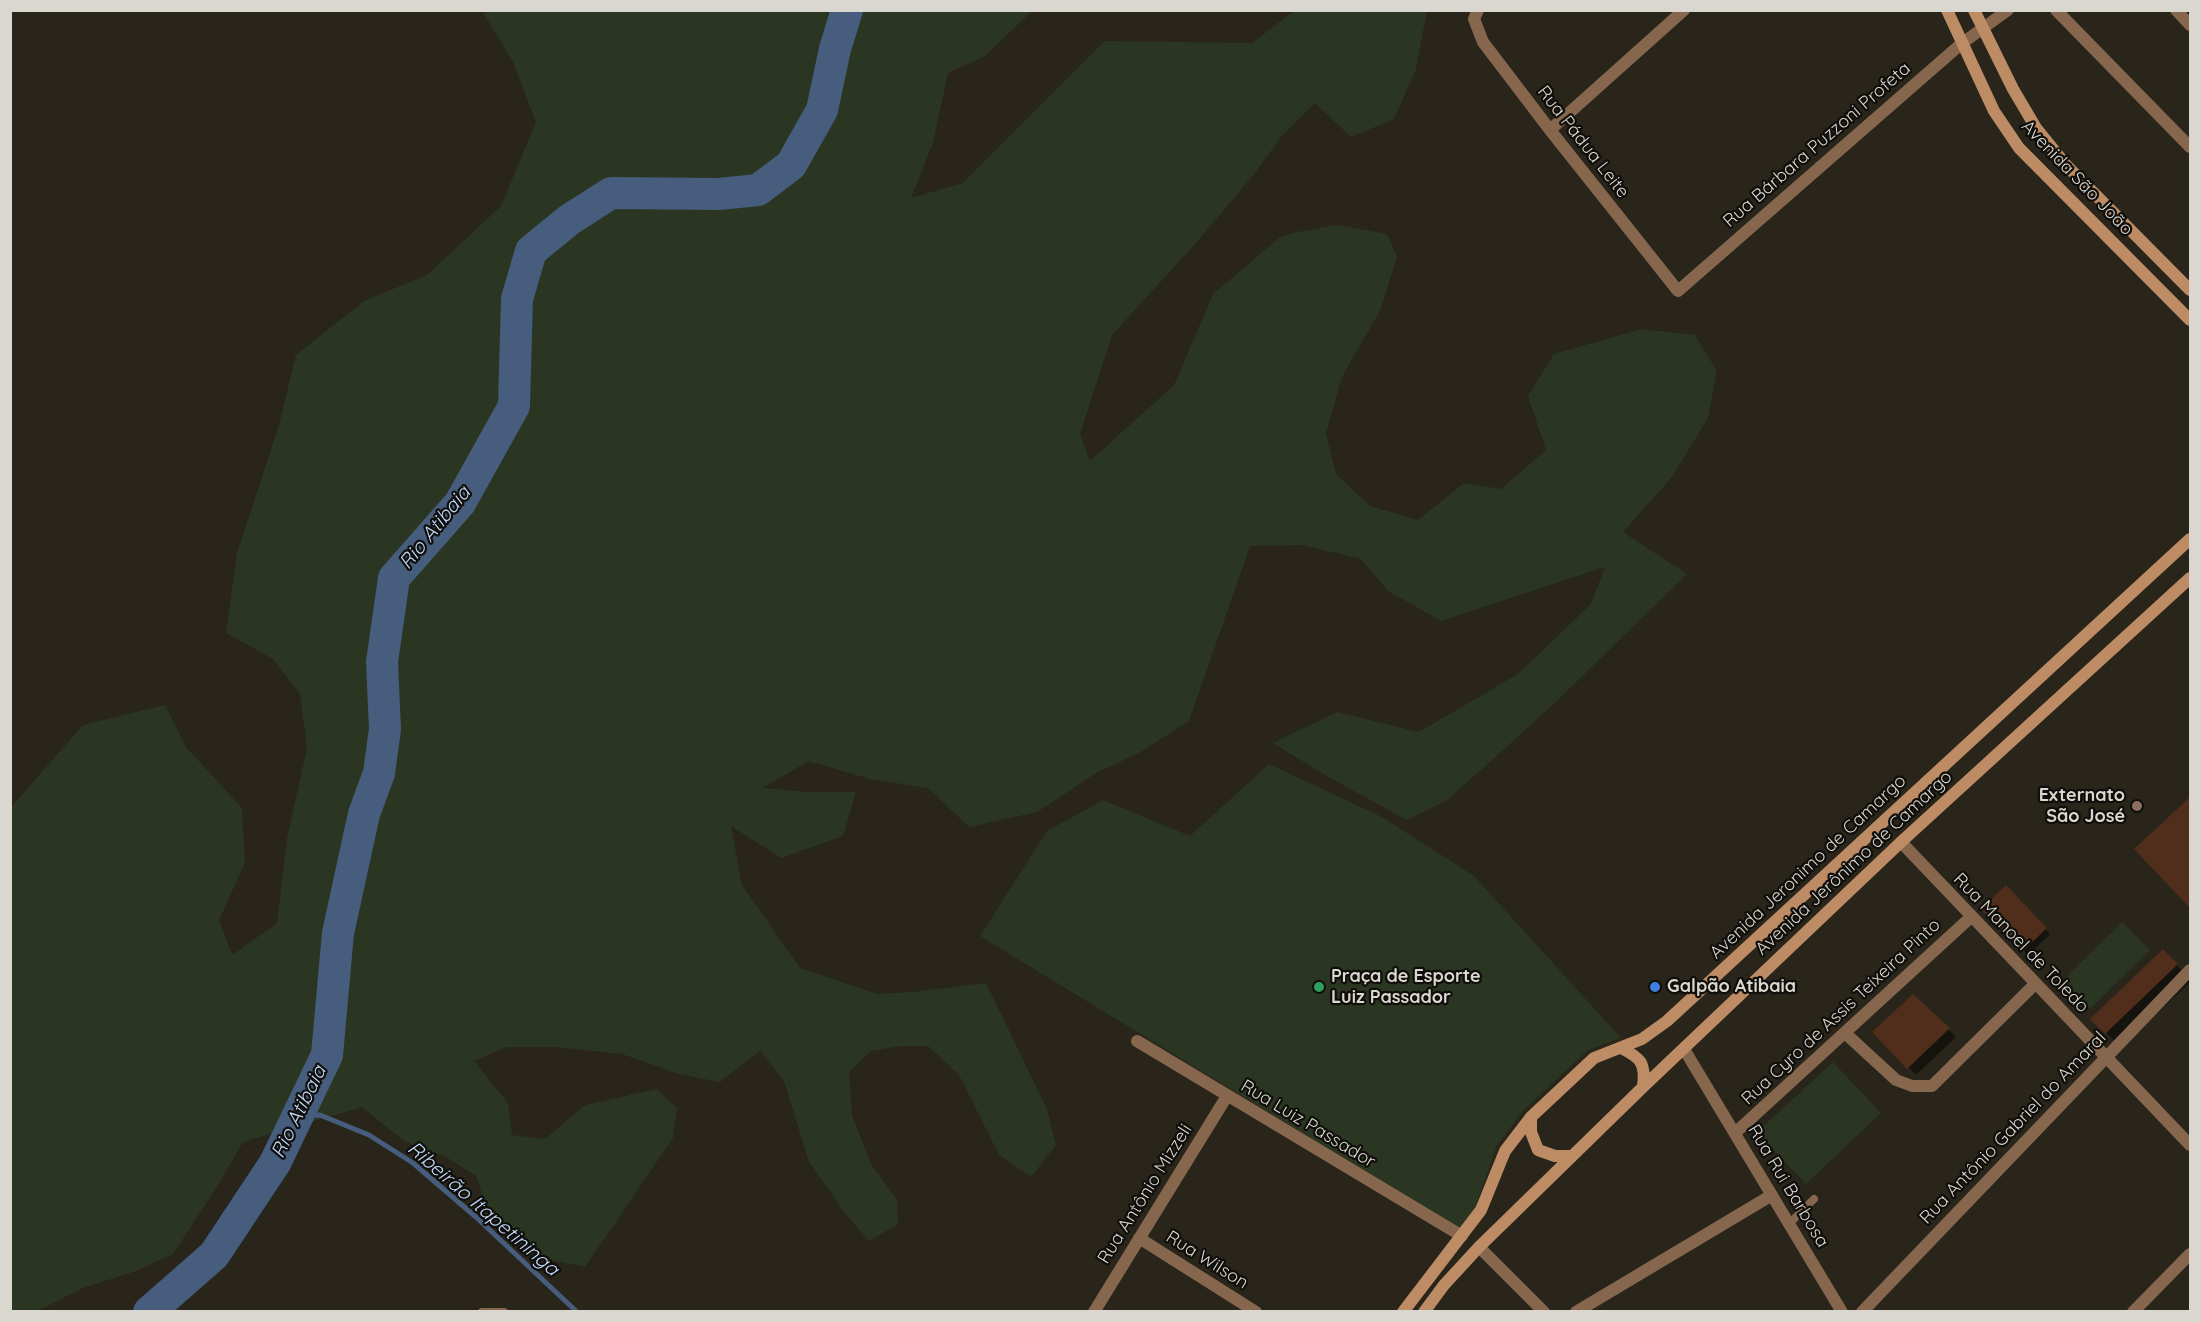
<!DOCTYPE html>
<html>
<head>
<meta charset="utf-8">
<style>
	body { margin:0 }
	#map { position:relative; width:2201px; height:1322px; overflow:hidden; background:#29251b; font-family:Quicksand,sans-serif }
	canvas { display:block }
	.frame { position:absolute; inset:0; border:12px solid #d9d7d0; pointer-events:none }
</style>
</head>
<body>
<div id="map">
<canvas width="2201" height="1322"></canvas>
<div class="frame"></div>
</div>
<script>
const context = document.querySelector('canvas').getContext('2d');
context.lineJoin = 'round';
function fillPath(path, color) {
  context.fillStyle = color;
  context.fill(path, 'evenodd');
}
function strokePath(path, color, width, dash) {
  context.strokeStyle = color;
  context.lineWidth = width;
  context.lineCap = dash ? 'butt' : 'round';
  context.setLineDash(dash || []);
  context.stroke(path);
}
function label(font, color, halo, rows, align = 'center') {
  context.font = font + ' Quicksand,sans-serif';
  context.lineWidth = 4.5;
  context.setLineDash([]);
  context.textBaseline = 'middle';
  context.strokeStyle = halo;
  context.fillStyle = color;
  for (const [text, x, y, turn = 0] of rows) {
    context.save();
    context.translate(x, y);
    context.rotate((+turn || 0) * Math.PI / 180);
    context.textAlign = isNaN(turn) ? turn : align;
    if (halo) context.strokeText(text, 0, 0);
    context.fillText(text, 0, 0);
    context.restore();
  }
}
const green = new Path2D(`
	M482,11H1032L985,56L948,73L933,143L911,198L963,183L1105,41L1252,43L1294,11H1427L1416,69L1394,119L1351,137L1315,103L1281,137L1255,173L1196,243L1112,335L1080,434L1090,461L1174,385L1213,294L1280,237L1292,233L1337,225L1387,234L1397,257L1380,311L1342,377L1326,433L1336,474L1370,506L1418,520L1464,483L1501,489L1546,450L1528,396L1554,354L1641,329L1695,335L1717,371L1708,418L1672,477L1623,532L1687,574L1557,701L1490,762L1446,801L1407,820L1330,778L1273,743L1337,712L1419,732L1518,674L1591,604L1605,567L1441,621L1388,591L1361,559L1303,545L1250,546L1189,721L1139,753L1098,772L1037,812L969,827L928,788L870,779L808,761L763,788L806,792H856L843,836L781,858L731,826L742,885L800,968L877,994L913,992L986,983L1047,1109L1056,1145L1031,1177L999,1155L959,1075L928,1046H900L871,1051L849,1072L852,1115L871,1164L897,1200L898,1224L869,1241L845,1213L809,1162L784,1081L760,1051L720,1082L679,1074L622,1054L556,1047H507L474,1061L508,1103L512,1135L545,1139L585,1105L657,1089L677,1108L673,1138L585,1267L546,1259L487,1209L476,1176L446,1157L405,1142L362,1107L243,1142L215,1190L173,1254L136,1271L83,1288L37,1311H11V807L83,725L165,705L186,747L242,808L245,863L219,920L232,955L277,923L287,839L307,748L300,694L273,659L226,633L237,553L279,425L296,355L364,301L427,275L501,206L536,122L513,62Z
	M1269,764L1382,817L1474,876L1621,1038L1588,1050L1524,1110L1497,1145L1475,1208L1460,1229L980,936L1047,831L1103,800L1190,836Z
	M2122,922L2150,950L2090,1009L2062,981Z
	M1833,1062L1881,1113L1806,1184L1757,1132Z`);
const shadow = new Path2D(`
	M2190,800V906L2136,850Z
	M2006,887L2050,934L2028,955L1983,909Z
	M2163,951L2190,979V982L2121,1048L2092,1019Z
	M1913,996L1956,1037L1916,1075L1875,1032Z`);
const stream = new Path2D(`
	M297,1116L320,1115L369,1135L413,1163L477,1218L577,1312`);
const river = new Path2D(`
	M149,1312L214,1255L275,1163L327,1055L338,933L364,814L379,773L385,729L382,662L394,578L460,503L514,406L517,299L531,251L569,220L611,193L719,194L758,190L791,165L822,110L835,49L847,10`);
const building = new Path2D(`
	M2190,797V908L2134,849Z
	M2006,885L2047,928L2022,952L1981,909Z
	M2163,949L2178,964L2105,1034L2090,1019Z
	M1913,994L1950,1028L1907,1069L1872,1032Z`);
const lane = new Path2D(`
	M1789,1224L1814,1199
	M482,1312H504`);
const street = new Path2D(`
	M1478,10L1474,19L1483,42L1550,130L1678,291L1961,44L2008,10
	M2056,10L2190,147
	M2176,10L2190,25
	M1550,130L1684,10
	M1901,842L2190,1145
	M1845,1033L1896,1080L1912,1086H1932L2035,984
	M1137,1041L1462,1236
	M1684,1049L1842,1312
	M1735,1133L1971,917
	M1139,1238L1256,1312
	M1479,1247L1544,1312
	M1094,1312L1227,1096
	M1576,1312L1772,1195
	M1862,1312L2190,970
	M2133,1312L2190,1254`);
const secondary = new Path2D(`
	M1947,10L1994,111L2019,148L2190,320
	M1974,10L2013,89L2036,128L2066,165L2190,290
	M1621,1048C1641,1058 1646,1063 1643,1087
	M1531,1117V1132L1538,1150L1555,1156H1571
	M1403,1312L1481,1210L1505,1151L1531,1117L1594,1058L1642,1039L1667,1021L2190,539
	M1424,1312L1444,1285L1479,1247L1643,1087L1901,842L2190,578`);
const markers = [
	[2137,806,6,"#8d6e63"],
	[1319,987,6,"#2e9e5b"],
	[1655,987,6,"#3f7fe0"]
];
const streetNames = [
	["Rua Pádua Leite",1583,142,52],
	["Rua Bárbara Puzzoni Profeta",1817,145,-41],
	["Avenida São João",2077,178,46],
	["Avenida Jerônimo de Camargo",1854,863,-43],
	["Avenida Jeronimo de Camargo",1808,867,-43],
	["Rua Manoel de Toledo",2021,943,46],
	["Rua Cyro de Assis Teixeira Pinto",1841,1012,-43],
	["Rua Luiz Passador",1308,1124,31],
	["Rua Antônio Gabriel do Amaral",2013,1128,-46],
	["Rua Rui Barbosa",1788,1186,59],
	["Rua Antônio Mizzeli",1145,1194,-58],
	["Rua Wilson",1207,1260,32]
];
const poiNames = [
	["Externato",2125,796,"right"],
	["São José",2125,817,"right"],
	["Praça de Esporte",1331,977],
	["Luiz Passador",1331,998],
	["Galpão Atibaia",1667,987]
];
const waterNames = [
	["Rio Atibaia",435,528,-51],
	["Rio Atibaia",299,1112,-64],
	["Ribeirão Itapetininga",483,1209,41]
];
fillPath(green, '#2a3621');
fillPath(shadow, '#0007');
strokePath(stream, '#465d7d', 5);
strokePath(river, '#465d7d', 32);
fillPath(building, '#512e1b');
strokePath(lane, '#86674e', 8);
strokePath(street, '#86674e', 12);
strokePath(secondary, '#bd8b64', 12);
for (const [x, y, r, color] of markers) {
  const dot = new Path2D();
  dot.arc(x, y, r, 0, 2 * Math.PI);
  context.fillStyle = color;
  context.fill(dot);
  strokePath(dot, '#100e0a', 2);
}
label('18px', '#d9d7d0', '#100e0a', streetNames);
label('bold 18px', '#d9d7d0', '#100e0a', poiNames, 'left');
label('italic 20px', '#c1d9fb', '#100e0a', waterNames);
</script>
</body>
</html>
